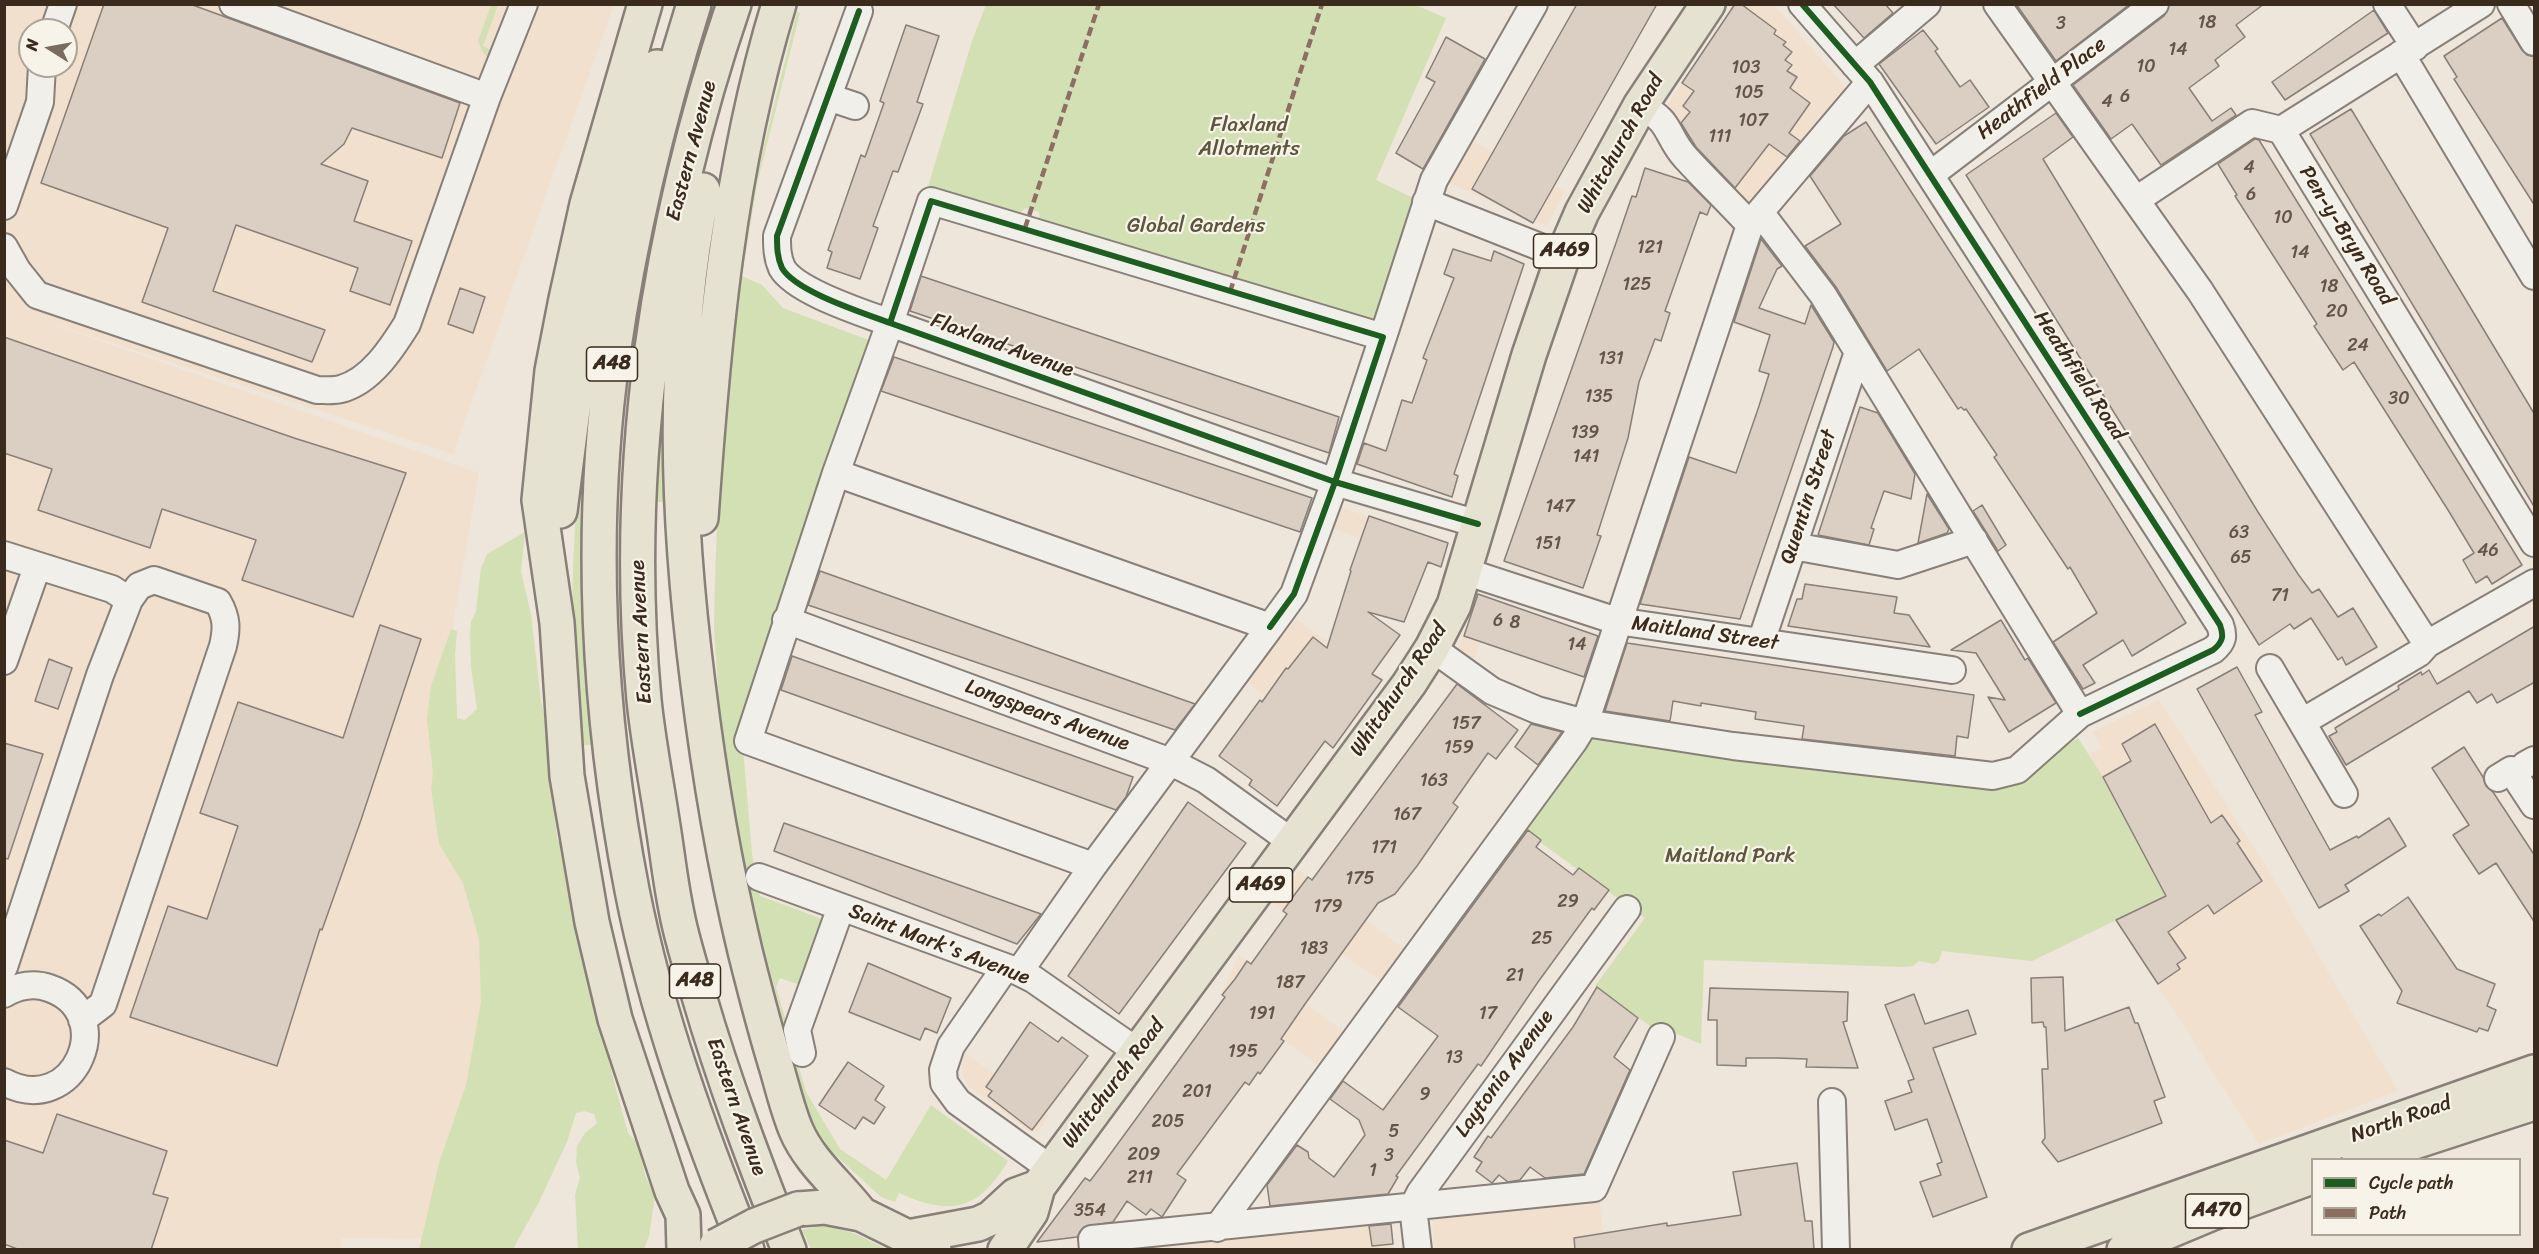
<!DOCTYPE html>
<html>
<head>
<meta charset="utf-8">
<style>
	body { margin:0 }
	#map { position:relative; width:2539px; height:1254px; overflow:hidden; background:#eee5db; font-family:Sriracha,sans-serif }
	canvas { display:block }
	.frame { position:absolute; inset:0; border:6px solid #3b2a1e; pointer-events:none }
	.legend { position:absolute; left:2311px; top:1158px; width:210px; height:78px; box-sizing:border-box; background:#f7f3e8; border:2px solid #aca397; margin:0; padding:8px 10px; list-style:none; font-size:18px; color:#3b2a1e }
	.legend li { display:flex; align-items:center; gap:12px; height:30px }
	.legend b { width:30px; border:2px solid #aca397 }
	.north { position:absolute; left:18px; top:18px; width:60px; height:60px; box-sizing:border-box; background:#f7f3e8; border:2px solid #aca397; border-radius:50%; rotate:281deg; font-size:16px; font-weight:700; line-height:24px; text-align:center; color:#3b2a1e }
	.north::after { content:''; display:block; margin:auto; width:21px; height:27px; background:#7a6b60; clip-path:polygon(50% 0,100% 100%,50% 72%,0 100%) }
</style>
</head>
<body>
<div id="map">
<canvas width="2539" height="1254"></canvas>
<div class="frame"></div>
<ul class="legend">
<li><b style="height:8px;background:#1b5e20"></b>Cycle path</li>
<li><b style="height:8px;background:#8d6e63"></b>Path</li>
</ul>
<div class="north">N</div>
</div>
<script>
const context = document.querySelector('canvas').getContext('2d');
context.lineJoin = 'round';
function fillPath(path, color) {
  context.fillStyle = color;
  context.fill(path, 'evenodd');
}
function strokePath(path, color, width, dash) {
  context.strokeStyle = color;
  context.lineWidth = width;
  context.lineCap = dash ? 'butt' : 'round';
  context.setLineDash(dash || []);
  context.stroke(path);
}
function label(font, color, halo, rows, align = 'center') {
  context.font = font + ' Sriracha,sans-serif';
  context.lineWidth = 4.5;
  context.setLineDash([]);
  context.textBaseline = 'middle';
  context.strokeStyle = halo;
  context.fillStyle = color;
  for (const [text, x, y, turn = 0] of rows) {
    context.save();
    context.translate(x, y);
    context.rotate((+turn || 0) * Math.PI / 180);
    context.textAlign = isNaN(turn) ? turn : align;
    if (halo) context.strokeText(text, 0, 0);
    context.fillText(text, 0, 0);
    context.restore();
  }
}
const built = new Path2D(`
	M4,5H614L453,454L26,315L479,473L453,624L457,722L517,947L432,1239L342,1238L340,1250L5,1249ZM30,30H66V66H30Z
	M1736,5H1774L1853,96L1750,215L1663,111Z
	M1466,137L1565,191L1547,226L1442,180Z
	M1331,504L1448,543L1441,567L1324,525Z
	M1478,594L1495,600L1471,669L1455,657Z
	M1288,613L1382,680L1333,748L1241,677Z
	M2159,700L2266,866L2398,1091L2259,1144L2116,920L2165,896L2090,755L2102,747L2092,732Z
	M1299,870L1410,953L1386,985L1275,905Z
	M1239,955L1349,1035L1323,1069L1221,994Z
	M965,1053L1049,1115L1039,1131L1030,1132L968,1086L963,1076L962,1063Z
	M1599,1193L1604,1249H1435L1431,1212Z
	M1390,1215L1393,1249L1114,1250Z`);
const green = new Path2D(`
	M1413,4L1446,18L1376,180L1417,200L1376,329L1040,224L1039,212L1025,208L1017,217L927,190L972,41L986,5Z
	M491,5H498L483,46L494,51L493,61L483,53L478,41Z
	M797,12L800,13L757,184L742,276L762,285L783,308L871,341L742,737L752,854L760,896L828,921L803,986L780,978L776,987L806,1092L840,1149L886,1180L931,1105L1008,1161C978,1211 951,1216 899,1193L895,1202L881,1197L829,1149L817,1132L808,1112L746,883L726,772L720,714L714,628L715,578L719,472L735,300L745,229L755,182Z
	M663,386H670L669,502H655Z
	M587,415L593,417L595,744L578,746C573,674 570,602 575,529C577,491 583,453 587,415Z
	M525,532L521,572L531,614L541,701L551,746L552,793L557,838L569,862L571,906L617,1093L628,1133L638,1144L645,1175L655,1196L649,1236L644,1249H578L575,1195L580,1178L576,1162L577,1146L585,1133L597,1123L594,1114L584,1111L576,1113L567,1142L538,1204L513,1249L419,1250L439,1163L466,1085L481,1002L479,939L463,883L439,844L431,788L433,773L427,719L431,686L451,629L457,631L455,655L457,718L465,720L477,709L471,667L470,636L471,622L476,611L481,568L487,554Z
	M1596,734L2023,775L2078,738L2105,780L2166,896L2032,961L1942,951L1939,961L1934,964L1919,961L1913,966L1903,967L1704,960L1701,1044L1670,1031H1657L1595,986L1645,918L1522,829L1516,800L1520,792L1589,737Z
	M824,1225L856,1234L886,1249H811L802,1230Z`);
const building = new Path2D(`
	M104,4H190L460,103L442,158L352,128L344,144L321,164L368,181L354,221L412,241L390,305L350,291L358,268L236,225L213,291L325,330L312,362L142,302L168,228L41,183Z
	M1577,4H1657L1533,223L1472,189Z
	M1735,4H1741L1776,30L1774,34L1786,42L1783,45L1792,52L1785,60L1792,65L1787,71L1797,77L1790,88L1810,103L1789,133L1800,141L1787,157L1769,144L1735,188L1696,147L1681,123L1690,112L1683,106L1694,91L1682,83Z
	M1833,4H1885L1893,13L1864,38Z
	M2016,4H2130L2056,61Z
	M2170,4H2264L2236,25L2245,37L2215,60L2219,66L2189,88L2212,121L2231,108L2236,115L2161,165L2132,124L2111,139L2073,85L2164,16Z
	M2374,10L2388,33L2285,100L2272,82Z
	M2502,18L2522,50L2527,55L2535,57V206L2454,79L2457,77L2444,56Z
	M906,25L939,36L917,102L923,104L898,172L893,171L873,226L878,228L860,279L827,268L832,252L828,250L861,155L865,157L884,103L880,101Z
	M1923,30L1938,49L1935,51L1960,87L1970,80L1989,107L1936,144L1879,64Z
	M1446,37L1485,59L1423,169L1396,153L1435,82L1426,77Z
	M2351,109L2535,415V508L2310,134Z
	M2056,113L2073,137L2043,159L2258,512L2298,574L2312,593L2319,589L2338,617L2353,608L2377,647L2346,665L2342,657L2338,660L2311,618L2294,629L2290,624L2259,645L1966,175Z
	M1866,122L2077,448L2186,623L2132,656L2123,640L2083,665L2095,683L2083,689L2053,642L2097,613L2070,567L2068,569L1994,457L1997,455L1966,409L1964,410L1961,407L1958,409L1919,349L1887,371L1836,287L1805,246L1841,224L1810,176L1844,136Z
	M2255,139L2259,140L2522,565L2492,584L2487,576L2476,583L2463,560L2474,553L2448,510L2354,362L2343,370L2314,326L2317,324L2235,196L2237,195L2218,164Z
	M1645,168L1688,182L1711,205L1707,215L1700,212L1665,311L1670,313L1661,341L1655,339L1639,382L1628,438L1597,535L1601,536L1583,588L1504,561L1617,240L1632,196L1636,197Z
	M1761,239L1782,266L1777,269L1759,308L1805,324L1811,305L1834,342L1833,347L1740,619L1640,604L1689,457L1736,473L1759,406L1769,374L1759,371L1770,335L1734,322Z
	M1453,249L1491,261L1494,251L1524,264L1454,474L1458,476L1452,497L1357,464L1364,443L1386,451L1402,400L1412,403L1427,360L1423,358L1454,278L1444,274Z
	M921,276L1339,417L1329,453L910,311Z
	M460,288L485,297L473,333L448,324Z
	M4,337L294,438L406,473L353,617L242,580L256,540L162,509L150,548L38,510L52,469L4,453Z
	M894,357L1312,498L1300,532L881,391Z
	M1860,407L1878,413L1915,474L1911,499L1884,491L1871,528L1874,529L1869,545L1818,535Z
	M1927,494L1949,529L1947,533L1918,543Z
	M1982,505L2006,545L1998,551L1973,511Z
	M1369,516L1448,543L1441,567L1428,562L1404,622L1368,612L1400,635L1372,674L1382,680L1333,748L1325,741L1277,806L1249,785L1252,780L1219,756L1260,700L1262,702L1286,668L1288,669L1313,637L1327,648L1351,571L1350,570Z
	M820,571L1195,704L1175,730L808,605Z
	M1805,584L1897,597L1894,613L1909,615L1930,647L1788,626L1797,599H1802Z
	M1478,594L1598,636L1584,677L1464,636Z
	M2001,620L2025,660L2028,658L2056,703L2009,732L1988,697L2005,700L1976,653L1951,650Z
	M380,625L421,639L361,820L322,930L320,929L277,1066L130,1017L168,906L207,919L238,826L200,813L238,702L343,738Z
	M2535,626V682L2497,703L2492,694L2477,703L2469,691L2346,765L2329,736L2337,732L2335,728L2399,689L2398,686L2421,672L2422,675L2429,670L2437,684Z
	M1627,643L1974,695L1968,738L1957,736L1955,756L1802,739L1804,726L1755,719L1756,712L1701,703V706L1673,701L1670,721L1605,711Z
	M792,656L1133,777L1126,797L1116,810L781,690Z
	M49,659L72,668L58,709L35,701Z
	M2237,667L2262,712L2255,715L2330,850L2357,836L2358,838L2389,818L2406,846L2345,885L2349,891L2319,908L2197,689Z
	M1457,684L1518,730L1496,759L1488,753L1453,803L1458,807L1417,866L1395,894L1378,903L1305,1004L1281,1039L1284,1041L1260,1074L1258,1072L1249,1085L1245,1082L1216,1121L1177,1174L1186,1180L1162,1217L1151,1209L1146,1215L1127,1201L1113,1222L1084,1227L1077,1237L1037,1242L1085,1178L1090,1181L1103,1164L1225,997L1222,995L1235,979L1247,961L1251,964L1287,914L1283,911L1295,894L1308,877L1312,880Z
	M1531,724L1562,732L1538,765L1515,747Z
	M2155,724L2211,823L2222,815L2240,841L2237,843L2262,881L2214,914L2208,905L2168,932L2186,958L2177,964L2180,969L2158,984L2116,920L2166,896L2103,777L2131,761L2122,744Z
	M4,743L43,754L8,859L4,858Z
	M2464,747L2483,777L2486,786L2493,792L2535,856V923L2496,863L2479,874L2453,835L2469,825L2432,768Z
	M1188,802L1246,843L1119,1014L1068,976Z
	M784,823L1041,914L1017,944L774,851Z
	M1528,830L1541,840L1536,847L1573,875L1579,868L1609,890L1594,910L1592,908L1538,982L1481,1066L1478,1064L1464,1083L1396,1176L1398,1177L1388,1194L1270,1206L1267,1185L1297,1145L1308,1152L1309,1158L1334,1177L1365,1135L1359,1120L1330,1099L1343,1081L1383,1110L1438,1036L1398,1007Z
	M2408,897L2457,969L2495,984L2487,1006L2496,1010L2488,1031L2479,1028L2477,1032L2397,1003L2402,991L2360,926L2379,914L2381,916Z
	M868,963L951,998L937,1033L925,1028L920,1040L849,1012Z
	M2063,977L2065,1031L2129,1007L2135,1023H2138L2165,1097L2154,1101L2162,1123L2058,1162L2042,1142L2045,1138L2042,1069H2048L2046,1027H2044L2043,1022L2032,1023L2031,978Z
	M1597,987L1638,1018L1614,1057L1630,1070L1584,1174L1545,1178L1530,1167L1520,1180L1508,1182L1499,1175L1492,1183L1476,1171L1482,1162L1474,1157L1488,1136L1491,1138L1573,1027Z
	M1710,988L1848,992L1847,1021L1843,1022L1858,1068L1806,1067L1807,1059L1777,1058H1746V1066L1717,1065V1020H1708Z
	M1914,994L1925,1024L1968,1010L1976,1034L1933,1048L1987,1197L1933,1217L1920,1182L1941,1175L1937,1164L1942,1162L1927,1119L1895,1130L1885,1101L1912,1092L1908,1081L1914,1079L1885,1005Z
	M1030,1022L1058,1042L1062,1037L1088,1056L1032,1130L988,1096L992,1091L986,1087Z
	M848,1062L884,1086L875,1100L885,1107L874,1124L863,1117L855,1129L819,1105Z
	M57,1114L167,1151L153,1194L168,1198L151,1250H20L4,1244V1140L43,1153Z
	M1797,1163L1805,1221H1812L1814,1250H1575L1574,1238L1667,1223V1226L1741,1215L1733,1172Z
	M1391,1224L1393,1244L1372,1246L1369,1226Z`);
const minor = new Path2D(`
	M233,4L487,97
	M1997,4L2200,291L2427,644
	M2387,4L2415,47
	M2481,4L2281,130L2534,543
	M2511,4L2534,42
	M859,11L777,236C777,247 777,257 782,268C796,292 864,313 890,323L1335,482L1478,524
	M54,30L63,4
	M2401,54L2534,276
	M1855,65L1927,4
	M1870,82L1760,212L1823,295L2080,714
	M828,97L855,106
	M1640,106C1672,121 1665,134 1685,157C1706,180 1729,202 1750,225
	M1930,175L2155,4
	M2136,200L2252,123L2281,130
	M1426,202L1563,256
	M4,206L40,102L42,66
	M4,247L17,270L37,295L317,390C325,390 334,391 341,389C371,381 392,348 407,324L487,97L524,4
	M1383,337L1434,180L1534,4
	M836,473L748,741L1093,866L1270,627L836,473L890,323L931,201L1383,337L1335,482L1294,594L1270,627
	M1793,546L1898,565L1974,540
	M4,555L112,589L129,600
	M1464,571L1617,621L1952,670
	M786,620L1171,762L1206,780L1292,842
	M1761,642L1858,352
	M1432,648L1492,691L1537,710L1585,723L1733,746L1993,776L2017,770L2080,714L2213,650C2223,642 2224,636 2220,625L1870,82L1802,4
	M4,661L37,567
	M2270,668L2344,794
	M2302,722L2419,653L2427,644L2534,583
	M2525,765L2534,760
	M2498,778L2511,770L2534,805
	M759,877L1019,972L1033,979L1138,1052
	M4,967L100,675L129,600L139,586L154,580L218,602C227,618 227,628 223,646L103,1004L82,1020
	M1005,968L951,1046L943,1070L944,1083L958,1102L1051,1169
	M1019,972L1093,866
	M4,994C18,985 35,983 49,988C120,1012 75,1120 4,1082
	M802,1053L797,1030L841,907
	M1832,1102L1836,1250
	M1217,1228L1574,741L1585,723L1750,225L1760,212
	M1093,1250L1092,1239L1594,1188L1661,1037
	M1418,1250L1413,1207L1420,1193L1627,909`);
const major = new Path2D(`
	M2359,1160L2534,1103
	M908,1237L978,1224L991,1218L1016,1195L1038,1187
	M1005,1250L1031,1212L1038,1187L1409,684L1432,648L1454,605L1529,355L1563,256L1582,212L1640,106L1708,4
	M2029,1250L2534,1072
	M2124,1250L2210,1214L2312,1177`);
const highway = new Path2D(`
	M645,4L587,204L566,299L552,371L539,500L557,623L567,776L592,922L615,1019L672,1191L683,1215L684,1250
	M694,4C658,119 630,235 613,354C588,530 598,715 632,890C656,1013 700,1133 747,1250
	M734,4C658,226 622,465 644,700C648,740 656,780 662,820C667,850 670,880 676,909C681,938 691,967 699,996C724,1082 756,1166 789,1250
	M703,190C670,353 677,520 698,684C709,774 724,863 745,951C755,991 765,1030 777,1069C783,1090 788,1111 796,1130C810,1163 840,1186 861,1214
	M560,511L576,386L602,244L624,148L657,67
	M701,518C713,345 728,171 779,4
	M798,1209L825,1207L861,1214L934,1250`);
const highwayBridge = new Path2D(`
	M716,1246L754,1226L798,1209`);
const quiet = new Path2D(`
	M1025,228L1099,4
	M1230,292L1322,4`);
const cycleway = new Path2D(`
	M1802,4L1870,82L2220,625C2224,636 2223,642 2213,650L2080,714
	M859,11L777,236C777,247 777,257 782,268C796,292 864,313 890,323L1335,482L1478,524
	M890,323L931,201L1383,337L1335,482L1294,594L1270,627`);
const numberNames = [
	["18",2207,23],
	["3",2061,24],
	["14",2178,50],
	["10",2146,67],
	["103",1746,68],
	["105",1749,93],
	["6",2125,97],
	["4",2107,102],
	["107",1753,121],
	["111",1720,137],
	["4",2249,168],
	["6",2251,195],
	["10",2283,218],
	["121",1650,248],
	["14",2300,253],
	["125",1637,285],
	["18",2329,287],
	["20",2337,312],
	["24",2358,346],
	["131",1611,359],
	["135",1599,397],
	["30",2399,399],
	["139",1585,433],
	["141",1586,457],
	["147",1560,507],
	["63",2239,533],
	["151",1548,544],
	["46",2488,551],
	["65",2241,558],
	["71",2280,596],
	["6",1498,621],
	["8",1515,623],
	["14",1577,645],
	["157",1466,724],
	["159",1459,748],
	["163",1434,781],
	["167",1407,815],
	["171",1384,848],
	["175",1360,879],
	["29",1568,902],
	["179",1328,907],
	["25",1542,939],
	["183",1314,949],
	["21",1515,976],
	["187",1290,983],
	["191",1262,1014],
	["17",1488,1014],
	["195",1243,1052],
	["13",1454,1058],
	["201",1197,1092],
	["9",1425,1095],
	["205",1168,1122],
	["5",1394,1132],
	["209",1144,1155],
	["3",1389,1156],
	["1",1373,1171],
	["211",1140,1178],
	["354",1090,1211]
];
const shields = [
	[1565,251,63],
	[612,364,51],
	[1261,885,63],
	[695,981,51],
	[2217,1211,63]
];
const shieldNames = [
	["A469",1565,251],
	["A48",612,364],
	["A469",1261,885],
	["A48",695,981],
	["A470",2217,1211]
];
const streetNames = [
	["Heathfield Place",2042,89,-37],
	["Whitchurch Road",1621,144,-61],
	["Eastern Avenue",692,151,-75],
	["Pen-y-Bryn Road",2346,236,58],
	["Flaxland Avenue",1002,346,20],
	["Heathfield Road",2079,376,57],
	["Quentin Street",1809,497,-72],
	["Eastern Avenue",642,632,-93],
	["Maitland Street",1705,634,8],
	["Whitchurch Road",1399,690,-56],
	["Longspears Avenue",1047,716,20],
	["Saint Mark's Avenue",939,945,21],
	["Laytonia Avenue",1505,1074,-54],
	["Whitchurch Road",1114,1084,-53],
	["Eastern Avenue",736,1107,71],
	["North Road",2401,1120,-19]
];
const parkNames = [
	["Flaxland",1249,126],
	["Allotments",1249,150],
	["Global Gardens",1196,227],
	["Maitland Park",1730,857]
];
fillPath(built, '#f2e0ce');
fillPath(green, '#d2e0b4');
fillPath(building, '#dbcec3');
strokePath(building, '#877f78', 1.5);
strokePath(minor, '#877f78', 30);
strokePath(major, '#877f78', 38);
strokePath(highway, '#877f78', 38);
strokePath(minor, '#f1efea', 26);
strokePath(major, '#e6e2d2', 33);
strokePath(highway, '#e6e2d2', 33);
strokePath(highwayBridge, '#877f78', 38, []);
strokePath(highwayBridge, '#e6e2d2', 33);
strokePath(quiet, '#8d6e63', 4.5, [9, 4.5]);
strokePath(cycleway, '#1b5e20', 6);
label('18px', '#655549', null, numberNames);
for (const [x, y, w] of shields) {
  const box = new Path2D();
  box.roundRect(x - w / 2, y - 17, w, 34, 4.5);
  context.fillStyle = '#f7f3e8';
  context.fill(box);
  strokePath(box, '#3b2a1e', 1.5);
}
label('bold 20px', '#3b2a1e', null, shieldNames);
label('21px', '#3b2a1e', '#f7f3e8', streetNames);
label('21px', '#5b563c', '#f7f3e8', parkNames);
</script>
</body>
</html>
